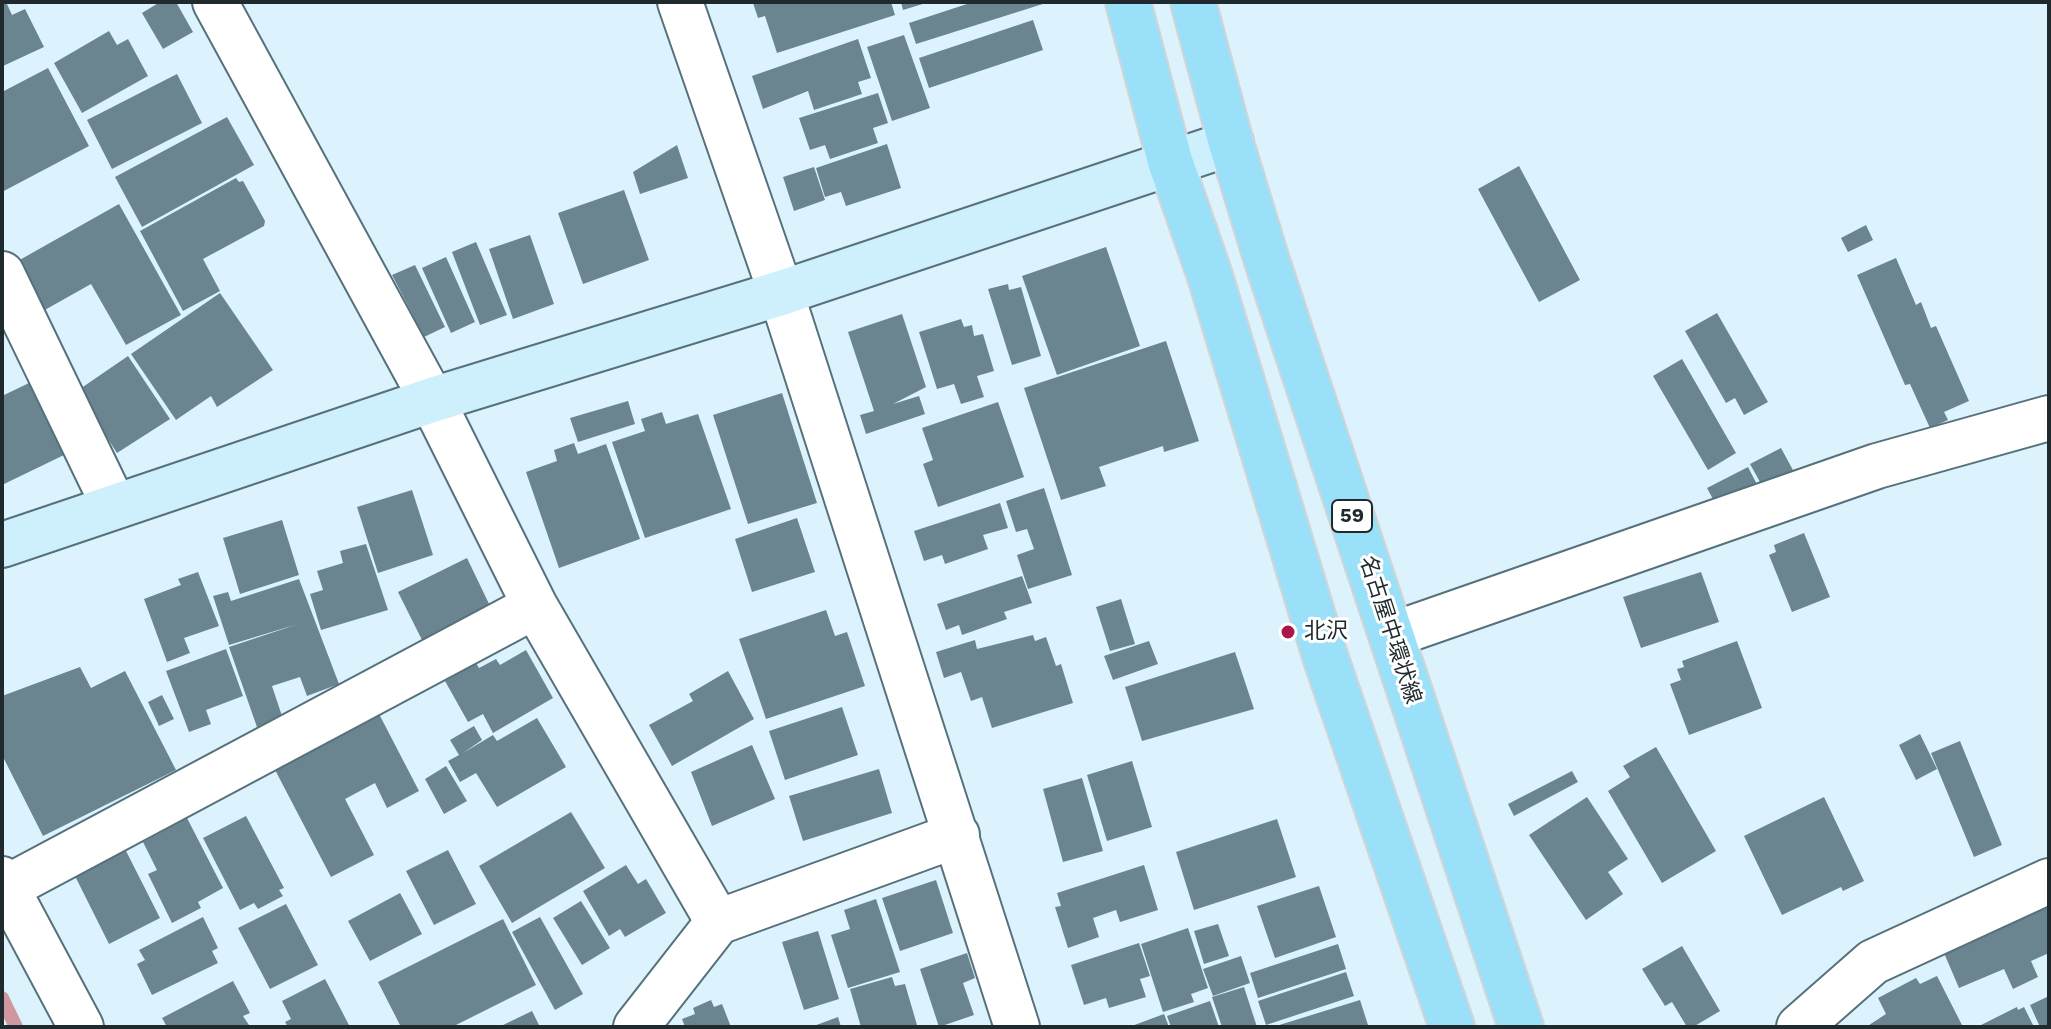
<!DOCTYPE html>
<html>
<head>
<meta charset="utf-8">
<style>
	body { margin:0 }
	#map { position:relative; width:2051px; height:1029px; overflow:hidden; background:#dcf3fd; font-family:"Work Sans",sans-serif }
	canvas { display:block }
	.frame { position:absolute; inset:0; border:4px solid #1f2a2e; pointer-events:none }
</style>
</head>
<body>
<div id="map">
<canvas width="2051" height="1029"></canvas>
<div class="frame"></div>
</div>
<script>
const context = document.querySelector('canvas').getContext('2d');
context.lineJoin = 'round';
function strokePath(path, color, width, dash) {
  context.strokeStyle = color;
  context.lineWidth = width;
  context.lineCap = dash ? 'butt' : 'round';
  context.setLineDash(dash || []);
  context.stroke(path);
}
function fillPath(path, color) {
  context.fillStyle = color;
  context.fill(path, 'evenodd');
}
function label(font, color, halo, rows, align = 'center') {
  context.font = font + ' "Work Sans","Noto Sans JP",sans-serif';
  context.lineWidth = 6;
  context.setLineDash([]);
  context.textBaseline = 'middle';
  context.strokeStyle = halo;
  context.fillStyle = color;
  for (const [text, x, y, turn = 0] of rows) {
    context.save();
    context.translate(x, y);
    context.rotate((+turn || 0) * Math.PI / 180);
    context.textAlign = isNaN(turn) ? turn : align;
    if (halo) context.strokeText(text, 0, 0);
    context.fillText(text, 0, 0);
    context.restore();
  }
}
const stream = new Path2D(`
	M2,998L16,1027`);
const building = new Path2D(`
	M2,2H6L12,15L25,9L44,47L3,66Z
	M160,2H176L193,32L163,49L142,13Z
	M756,2H891L895,15L777,53L765,16L758,18L753,3Z
	M901,2H926V3L903,10Z
	M973,2H1046V3L916,44L909,23Z
	M1033,20L1043,50L929,88L919,58Z
	M109,31L117,45L128,39L148,76L82,113L54,63Z
	M904,35L930,108L892,121L867,47Z
	M858,39L871,78L858,82L862,94L814,110L808,91L763,109L752,76Z
	M48,68L89,146L2,192V92Z
	M177,74L202,123L112,169L87,120Z
	M878,93L888,123L873,128L878,143L830,159L825,145L810,150L799,118Z
	M227,117L254,165L142,227L115,177Z
	M887,144L901,188L846,206L841,192L825,197L816,168Z
	M677,145L688,178L640,194L633,172Z
	M1519,166L1580,280L1539,302L1478,189Z
	M814,167L825,200L794,211L783,177Z
	M236,178L239,182L243,181L265,221L264,226L203,259L220,291L183,311L140,231Z
	M624,190L649,260L583,284L558,213Z
	M119,204L181,315L126,345L91,284L43,311L16,262Z
	M1866,225L1873,240L1848,252L1841,238Z
	M530,235L554,304L513,319L489,249Z
	M476,242L507,315L480,325L452,252Z
	M1106,247L1140,346L1057,375L1022,276Z
	M446,257L475,322L451,333L422,268Z
	M1896,258L1916,305L1921,302L1931,328L1936,326L1969,401L1944,412L1948,420L1930,428L1910,384L1905,385L1857,275Z
	M415,265L445,327L424,337L392,275Z
	M1008,284L1009,290L1021,287L1041,356L1012,365L988,289Z
	M220,293L273,370L217,407L211,396L176,420L131,354Z
	M1717,313L1768,402L1744,415L1735,398L1726,403L1685,331Z
	M902,314L926,387L893,404L919,396L925,414L866,434L860,415L874,411L848,332Z
	M961,319L964,327L972,325L974,336L983,334L994,371L977,376L984,397L961,404L954,384L937,389L919,332Z
	M1166,341L1199,441L1164,452L1163,446L1099,467L1106,486L1061,500L1024,388Z
	M128,356L170,419L117,453L77,391Z
	M1682,359L1736,453L1708,470L1653,376Z
	M29,383L64,455L2,485V396Z
	M782,393L817,503L748,524L713,415Z
	M628,401L635,424L578,442L570,418Z
	M998,402L1024,477L938,507L923,464L933,460L922,428Z
	M662,412L666,424L698,414L731,509L645,538L612,442L645,431L641,419Z
	M574,443L578,454L606,444L640,539L559,568L526,472L557,461L554,450Z
	M1781,448L1800,483L1770,500L1750,464Z
	M1748,467L1763,496L1723,518L1707,488Z
	M1044,488L1072,575L1028,589L1017,555L1034,549L1027,529L1016,532L1006,501Z
	M412,490L433,555L378,573L357,507Z
	M1000,503L1008,528L983,535L988,549L945,564L942,555L924,561L914,531Z
	M797,518L815,572L752,592L735,539Z
	M282,520L299,575L240,594L223,538Z
	M1804,533L1830,597L1792,612L1769,555L1776,552L1774,545Z
	M366,544L388,610L321,630L310,594L323,590L317,571L343,563L340,551Z
	M467,558L491,608L423,642L398,592Z
	M198,572L219,626L184,638L190,653L167,662L144,599L181,585L178,579Z
	M1701,572L1719,622L1641,648L1623,597Z
	M1022,576L1032,603L1004,612L1007,619L962,635L959,625L946,630L937,604Z
	M299,579L339,684L307,696L300,677L272,686L284,722L258,730L229,647L298,624L229,645L213,596L228,592L231,601Z
	M1121,599L1135,644L1110,651L1096,607Z
	M826,610L835,636L847,632L865,686L766,719L739,639Z
	M1033,635L1035,641L1046,637L1056,666L1061,664L1073,703L992,728L982,697L971,701L961,672L944,678L936,652L975,640L977,649Z
	M1149,641L1158,664L1113,680L1104,656Z
	M1737,641L1762,708L1689,735L1670,684L1681,680L1677,669L1684,667L1682,661Z
	M226,649L243,696L206,710L211,724L189,732L166,671Z
	M526,650L553,698L493,733L483,714L468,722L445,681L476,663L479,668L496,659L500,665Z
	M1235,652L1254,709L1142,741L1125,687Z
	M80,667L91,688L125,671L176,770L43,836L2,755V696Z
	M728,671L754,719L672,766L649,725L693,701L689,694Z
	M162,695L174,719L159,726L148,702Z
	M842,707L858,755L785,780L769,731Z
	M378,712L419,791L387,808L375,783L345,799L374,855L331,877L273,766Z
	M537,718L566,767L497,807L476,773L460,782L448,761L459,755L450,740L474,726L482,740L463,753L493,735L497,741Z
	M1920,734L1937,769L1916,780L1899,745Z
	M1960,741L2002,845L1974,857L1931,753Z
	M752,745L775,799L712,826L691,772Z
	M1656,747L1716,851L1662,883L1608,791L1630,777L1623,766Z
	M1132,761L1152,827L1107,841L1087,775Z
	M446,766L467,801L444,814L425,779Z
	M879,769L892,813L803,841L789,796Z
	M1572,771L1578,782L1514,816L1508,804Z
	M1082,778L1103,851L1063,862L1043,789Z
	M1587,797L1628,859L1608,872L1623,894L1586,920L1529,835Z
	M1824,797L1864,881L1843,891L1841,887L1782,915L1744,836Z
	M571,812L605,868L512,923L479,866Z
	M246,816L284,888L279,890L283,896L258,909L254,903L240,910L203,838Z
	M187,818L223,888L198,902L201,908L172,923L148,874L157,870L143,842Z
	M1277,819L1296,877L1194,910L1176,852Z
	M125,849L160,918L109,944L74,874Z
	M448,850L476,904L434,925L406,871Z
	M626,865L638,884L646,879L666,913L625,937L620,929L609,936L583,891Z
	M1144,865L1158,910L1120,922L1116,910L1093,918L1099,937L1068,948L1055,907L1061,906L1057,893Z
	M936,880L953,933L900,951L882,898Z
	M1319,886L1336,937L1275,958L1257,906Z
	M400,893L422,934L370,961L348,921Z
	M876,899L900,972L848,988L831,935L850,929L844,910Z
	M581,901L610,948L582,965L553,918Z
	M286,904L318,965L270,989L238,928Z
	M2049,907V953L2031,961L2038,977L2013,989L2004,969L1959,988L1944,953Z
	M203,917L218,948L212,951L218,963L152,995L137,964L145,960L139,950Z
	M540,917L583,994L555,1010L512,932Z
	M503,919L536,985L452,1027H401L378,982Z
	M1218,924L1229,956L1204,964L1194,931Z
	M1188,928L1208,988L1191,994L1194,1002L1163,1012L1141,944Z
	M818,931L839,999L804,1010L782,942Z
	M1139,943L1150,976L1140,979L1146,997L1109,1008L1106,998L1084,1005L1071,965Z
	M1338,944L1346,969L1258,998L1250,973Z
	M1682,946L1720,1011L1693,1027H1687L1672,1002L1665,1006L1642,969Z
	M967,953L975,978L963,983L974,1015L939,1027L920,969Z
	M1241,956L1250,983L1213,996L1203,969Z
	M1346,972L1354,996L1266,1025L1258,1001Z
	M1937,976L1963,1027H1866L1886,1014L1878,998L1916,978L1920,984Z
	M892,977L895,986L905,984L917,1025L861,1027L850,989Z
	M325,979L350,1027H288L285,1022L291,1019L282,1001Z
	M233,981L250,1013L243,1016L249,1025L167,1027L162,1018Z
	M1244,987L1257,1027H1222L1212,997Z
	M2049,996V1027H2040L2030,1005Z
	M711,1000L714,1007L722,1004L731,1027H685L682,1019L695,1014L693,1008Z
	M1360,1000L1368,1025L1276,1027V1026Z
	M1210,1001L1219,1027H1171L1167,1016Z
	M2017,1007L2018,1010L2024,1007L2034,1027H1977Z
	M532,1011L540,1027H499Z
	M1164,1014L1169,1027H1129Z
	M838,1017L841,1027H811Z`);
const street = new Path2D(`
	M215,2L432,400L535,606L718,922
	M680,2L781,293L1017,1027
	M2,274L114,506
	M1392,635L1877,466L2049,418
	M2,879L81,1027
	M6,888L535,606
	M636,1027L718,922L957,835
	M1799,1027L1873,962L2049,881`);
const secondary = new Path2D(`
	M2,545L432,400L781,293L1231,143`);
const primary = new Path2D(`
	M1128,2L1170,161L1210,276L1325,656L1452,1027
	M1193,2L1231,143L1267,261L1521,1027`);
const markers = [
	[1288,632,8,"#aa1647"]
];
const shields = [
	[1352,516,40]
];
const shieldNames = [
	["59",1352,516]
];
const streetNames = [
	["名古屋中環状線",1390,630,72]
];
const poiNames = [
	["北沢",1304,632]
];
strokePath(stream, '#cf989f', 14);
fillPath(building, '#6a8590');
strokePath(street, '#56717b', 48);
strokePath(secondary, '#56717b', 48);
strokePath(primary, '#d2d4d5', 48);
strokePath(street, '#fff', 44);
strokePath(secondary, '#cdf0fc', 44);
strokePath(primary, '#9be0f9', 44);
for (const [x, y, r, color] of markers) {
  const dot = new Path2D();
  dot.arc(x, y, r, 0, 2 * Math.PI);
  context.fillStyle = color;
  context.fill(dot);
  strokePath(dot, '#fff', 3);
}
for (const [x, y, w] of shields) {
  const box = new Path2D();
  box.roundRect(x - w / 2, y - 16, w, 32, 6);
  context.fillStyle = '#fff';
  context.fill(box);
  strokePath(box, '#1f2a2e', 2);
}
label('bold 20px', '#1f2a2e', null, shieldNames);
label('22px', '#1f2a2e', '#fff', streetNames);
label('22px', '#1f2a2e', '#fff', poiNames, 'left');
</script>
</body>
</html>
